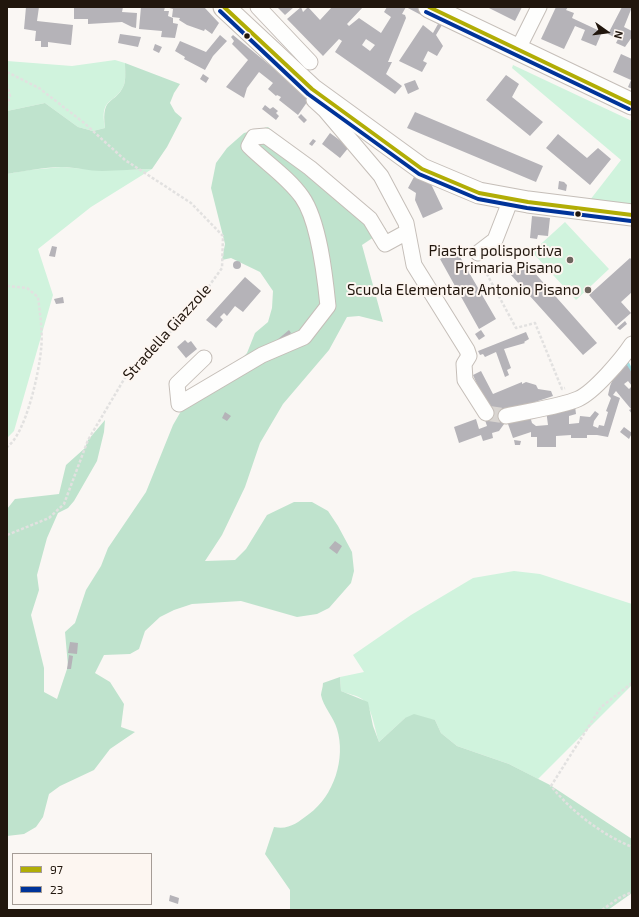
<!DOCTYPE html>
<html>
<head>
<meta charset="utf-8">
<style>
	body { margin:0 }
	#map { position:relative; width:639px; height:917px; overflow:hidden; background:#faf7f4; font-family:"Exo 2",sans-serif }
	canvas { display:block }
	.frame { position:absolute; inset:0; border:8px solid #21160d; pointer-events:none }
	.legend { position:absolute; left:12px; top:853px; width:140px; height:52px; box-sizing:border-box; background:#fdf6f1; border:1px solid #a59c96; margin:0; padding:5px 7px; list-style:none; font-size:12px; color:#21160d }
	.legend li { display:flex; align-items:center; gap:8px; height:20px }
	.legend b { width:20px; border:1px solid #a59c96 }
	.north { position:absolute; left:587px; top:12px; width:40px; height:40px; -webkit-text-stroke:3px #fdf6f1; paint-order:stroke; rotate:104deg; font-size:11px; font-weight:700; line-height:16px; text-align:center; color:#21160d }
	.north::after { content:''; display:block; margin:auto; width:14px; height:18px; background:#21160d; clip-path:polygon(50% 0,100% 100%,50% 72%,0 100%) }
</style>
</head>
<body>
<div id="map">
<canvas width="639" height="917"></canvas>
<div class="frame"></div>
<ul class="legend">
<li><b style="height:5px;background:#b1ad05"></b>97</li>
<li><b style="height:5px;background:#039"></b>23</li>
</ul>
<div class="north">N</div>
</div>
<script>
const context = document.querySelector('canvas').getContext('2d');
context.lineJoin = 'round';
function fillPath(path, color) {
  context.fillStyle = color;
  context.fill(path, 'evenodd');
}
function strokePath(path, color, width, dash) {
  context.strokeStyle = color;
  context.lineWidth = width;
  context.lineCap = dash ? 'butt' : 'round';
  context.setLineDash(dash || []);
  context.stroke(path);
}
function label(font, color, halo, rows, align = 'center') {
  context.font = font + ' "Exo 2",sans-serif';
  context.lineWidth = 4;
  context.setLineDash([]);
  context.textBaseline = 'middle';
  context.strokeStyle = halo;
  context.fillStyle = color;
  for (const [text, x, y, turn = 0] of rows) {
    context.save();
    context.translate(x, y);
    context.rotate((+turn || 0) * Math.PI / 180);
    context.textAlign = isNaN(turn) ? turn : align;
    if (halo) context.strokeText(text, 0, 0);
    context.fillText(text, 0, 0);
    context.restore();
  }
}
const green = new Path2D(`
	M115,60L125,63C125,69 126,79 124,85C115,105 99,96 105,128L93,131L78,127L45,103L7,111V61L72,66Z
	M513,65L632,121V206L590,200L621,160L512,68Z
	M62,167C92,170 122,171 152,169L91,207L38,249L53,295L14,431L7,438V174L29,170Z
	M565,222L609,269L576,300L532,252Z
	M514,571L540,574L632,604V685L538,779L509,764L457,746L441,733L435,720L405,718L379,742C375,731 372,706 362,699C357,695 347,694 341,691L340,677L364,672L353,655L411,615L473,578Z`);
const forest = new Path2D(`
	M125,63L180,84L174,93L170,103L175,112L182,118L167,147L152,169C135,170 119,170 102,171C89,171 75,167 62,167C44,167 25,171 7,174V111L45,103L78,127L93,131L105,128C101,94 115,106 124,85C126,80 125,69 125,63Z
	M268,127L386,229L362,245L383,322L359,316L347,317L329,350L283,404L260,443L245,487L222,535L205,561L235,560L246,549L267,515L294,502H312L328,511L338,526L352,552L354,571L351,583L329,608L317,614L297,617L241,601L192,604L174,610L160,617L145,631L139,649L130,654L104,655L95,673L110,682L124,704L121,727L135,732L110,749L94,770L60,786L49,794L43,817L36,827L24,834L7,836V509L15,499L59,494L66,465L85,448L88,440L105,420L104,432L97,461L74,501L68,508L58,513L47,538L37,575L39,590L31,615L44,668V692L57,699L68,666L65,632L75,623L86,590L101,566L108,548L146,492L173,425L184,406L226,376L247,353L255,333L268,322L272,308L273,291L260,272L231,258L222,260L225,244L211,188L216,163L227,148L244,133Z
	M340,677L341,691L368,702L373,726L379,742L405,718L414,714L435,720L441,733L457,746L509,764L550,785L632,839V893L608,910H290V890L265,854L274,827C289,830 297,823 309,814C334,796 346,758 337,729C334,718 323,706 321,695C321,692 323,687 323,683Z`);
const stream = new Path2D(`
	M625,359L632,373`);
const building = new Path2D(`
	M26,7H39L37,21L73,25L71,45L48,42V47H41V41H35L36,31L24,29Z
	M74,7H123L122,12L137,13L136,28L132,27L122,22L88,24V19H74Z
	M141,7H165L164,11H169L168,16L173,18V23L178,24L175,38L161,37L162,31L139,29Z
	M166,7H204L219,23L212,34L205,29L204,31L187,25L179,20L180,18L172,17L173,9Z
	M277,7H294L285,15Z
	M301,7L303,12L308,7L320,20L332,7H363L347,24L349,26L359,18L381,33L391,17L384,12L387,7L399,8L406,7L402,14L405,15L406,18L388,62H392L386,74L402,86L395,94L335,52L342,41L339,39L323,56L287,19ZM366,39L375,45L370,51L362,45Z
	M406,7H421L445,20L436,35L443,46L437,56L428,51L423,61L427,63L422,72L399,61L423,25L433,33L438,24Z
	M487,7H522L515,21Z
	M556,7H568L566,10L574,13L572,18L602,32L596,46L581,40L585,30L575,26L564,49L541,39Z
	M622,7H632L624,27L632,31V37L625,47L616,43L618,39L608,34Z
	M120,34L141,37L138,47L118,43Z
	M220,35L227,41L213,56L205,70L184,59L185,57L175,51L180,41L206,52Z
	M233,35L310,98L298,115L279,100L281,97L277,95L276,96L268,89L273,83L259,72L247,88L244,98L226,87L248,60L232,44L234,41L231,37Z
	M155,44L162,47L159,53L153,50Z
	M621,54L632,59V89L628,87L631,80L613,72Z
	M203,74L209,78L206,83L200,79Z
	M506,75L519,84L512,97L543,122L530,136L486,100Z
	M415,80L419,89L408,94L404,84Z
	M265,105L270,109L273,107L278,111L276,113L279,116L276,120L262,109Z
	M415,112L543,166L536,182L407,128Z
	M301,114L307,120L304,123L298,117Z
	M330,133L349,147L340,158L322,144Z
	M558,134L587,158L598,148L611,159L590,185L546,148Z
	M313,139L316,141L312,146L309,144Z
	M415,175L431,184L443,209L423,218L415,200L416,193L408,188Z
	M559,181L564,182L567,185L566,191L558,189Z
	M532,216L550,218L548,236L538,235L537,239L530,238Z
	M52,246L57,247L55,257L49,256Z
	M456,250L496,319L479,329L440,259Z
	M630,258L632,260V292L621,302L631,313L616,326L589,295Z
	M233 265a4 4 0 1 1 8 0a4 4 0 1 1-8 0Z
	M525,262L597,343L583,355L511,275Z
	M245,277L261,291L243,312L235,306L227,316L224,313L220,317L223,320L216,328L206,320Z
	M63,297L64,303L56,304L54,299Z
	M625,321L627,324L620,330L617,328Z
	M289,330L291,333L280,343L277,340Z
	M481,330L485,336L479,340L475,334Z
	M526,332L529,339L524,342L525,343L504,349L511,368L507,370L509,375L505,377L496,352L485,357L483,354L480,355L478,351Z
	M185,340L188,343L191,341L197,349L186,358L177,347Z
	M627,365L632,373V414L629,410L631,409L616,391L613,395L620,398L608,437L597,435H587V438H571V435L556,436V447H537V437H531V432L513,438L508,424L529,413L532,423L536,426L548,425L546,410L575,406L576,414L569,416V424L579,423L580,416L590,417L595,411L599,414L594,421L593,426L598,428L599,425L604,426L608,412L606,411L611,398L608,395L610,386L615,374ZM628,381L632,386L629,389L624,384Z
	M481,371L493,394L522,382V384L526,382L536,385L538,389L551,391L553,396L532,403L507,420L499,431L492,433L493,438L483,441L481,435L459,443L454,427L476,419L479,429L487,426L484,417L494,415L497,411L487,408L473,375Z
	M225,412L231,416L227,421L222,418Z
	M624,427L632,433L629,439L620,432Z
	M514,440L521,441L520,445H515Z
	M335,541L342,546L337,554L329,548Z
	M70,642L78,643L77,654L68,653Z
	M69,655L73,656L71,669H67Z
	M170,895L179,898L178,904L169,901Z`);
const streetTunnel = new Path2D(`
	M486,413L506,416`);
const path = new Path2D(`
	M7,72L39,88L83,122L125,160L191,203L223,236L222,268L204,293L166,337L126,376L88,440L64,504L49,518L7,535
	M7,84L10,96L7,106
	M482,265L516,328L535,323L562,389L565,388
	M7,286L27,288L38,297C40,313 43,333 41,350C39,372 26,434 7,447
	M632,683L601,707L551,786C572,812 601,834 632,847
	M602,910L619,898L632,892`);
const street = new Path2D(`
	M258,7L310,62
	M518,49L539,7
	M314,100L325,110L381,176L406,223L414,265L467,350L469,356L464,364L465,380L486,413
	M478,253L495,240L511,199
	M204,358L177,384L179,404L262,355L304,337L328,306C325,276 319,221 302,197C288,177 266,163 249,146L254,137L266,136L310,168L370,219L385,244L407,232
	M506,416C527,411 559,407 578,399C594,392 622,359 632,344`);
const secondary = new Path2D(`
	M224,7L312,89L422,169L479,193L528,202L632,215
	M429,7L632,104`);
const bus1 = new Path2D(`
	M224,7L312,89L422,169L479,193L528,202L632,215
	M429,7L632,104`);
const bus2 = new Path2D(`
	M220,11L308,94L419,174L478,199L527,208L631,221
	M426,12L629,109`);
const markers = [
	[247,36,3.5,"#21160d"],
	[578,214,3.5,"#21160d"],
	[570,260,4,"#6d655e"],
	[588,290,4,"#6d655e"]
];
const poiNames = [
	["Piastra polisportiva",562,251],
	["Primaria Pisano",562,268],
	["Scuola Elementare Antonio Pisano",580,290]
];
const streetNames = [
	["Stradella Giazzole",167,332,-48]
];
fillPath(green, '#d0f3dd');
fillPath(forest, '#bfe3cd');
strokePath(stream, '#a0dee3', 4);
fillPath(building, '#b5b3b8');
strokePath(streetTunnel, '#d9d5d1', 15, [15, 8]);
strokePath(street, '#c5beb8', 17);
strokePath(secondary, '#c5beb8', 23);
strokePath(path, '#e2e1e0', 2.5, [3, 2]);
strokePath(street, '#fefefd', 15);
strokePath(secondary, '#fefefd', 21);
strokePath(bus1, '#b1ad05', 4);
strokePath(bus2, '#039', 4);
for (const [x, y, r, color] of markers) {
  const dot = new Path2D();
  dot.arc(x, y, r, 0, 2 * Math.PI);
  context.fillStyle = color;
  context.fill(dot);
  strokePath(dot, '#fdf6f1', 1.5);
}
label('15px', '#21160d', '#fdf6f1', poiNames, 'right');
label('15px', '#21160d', '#fdf6f1', streetNames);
</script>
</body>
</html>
